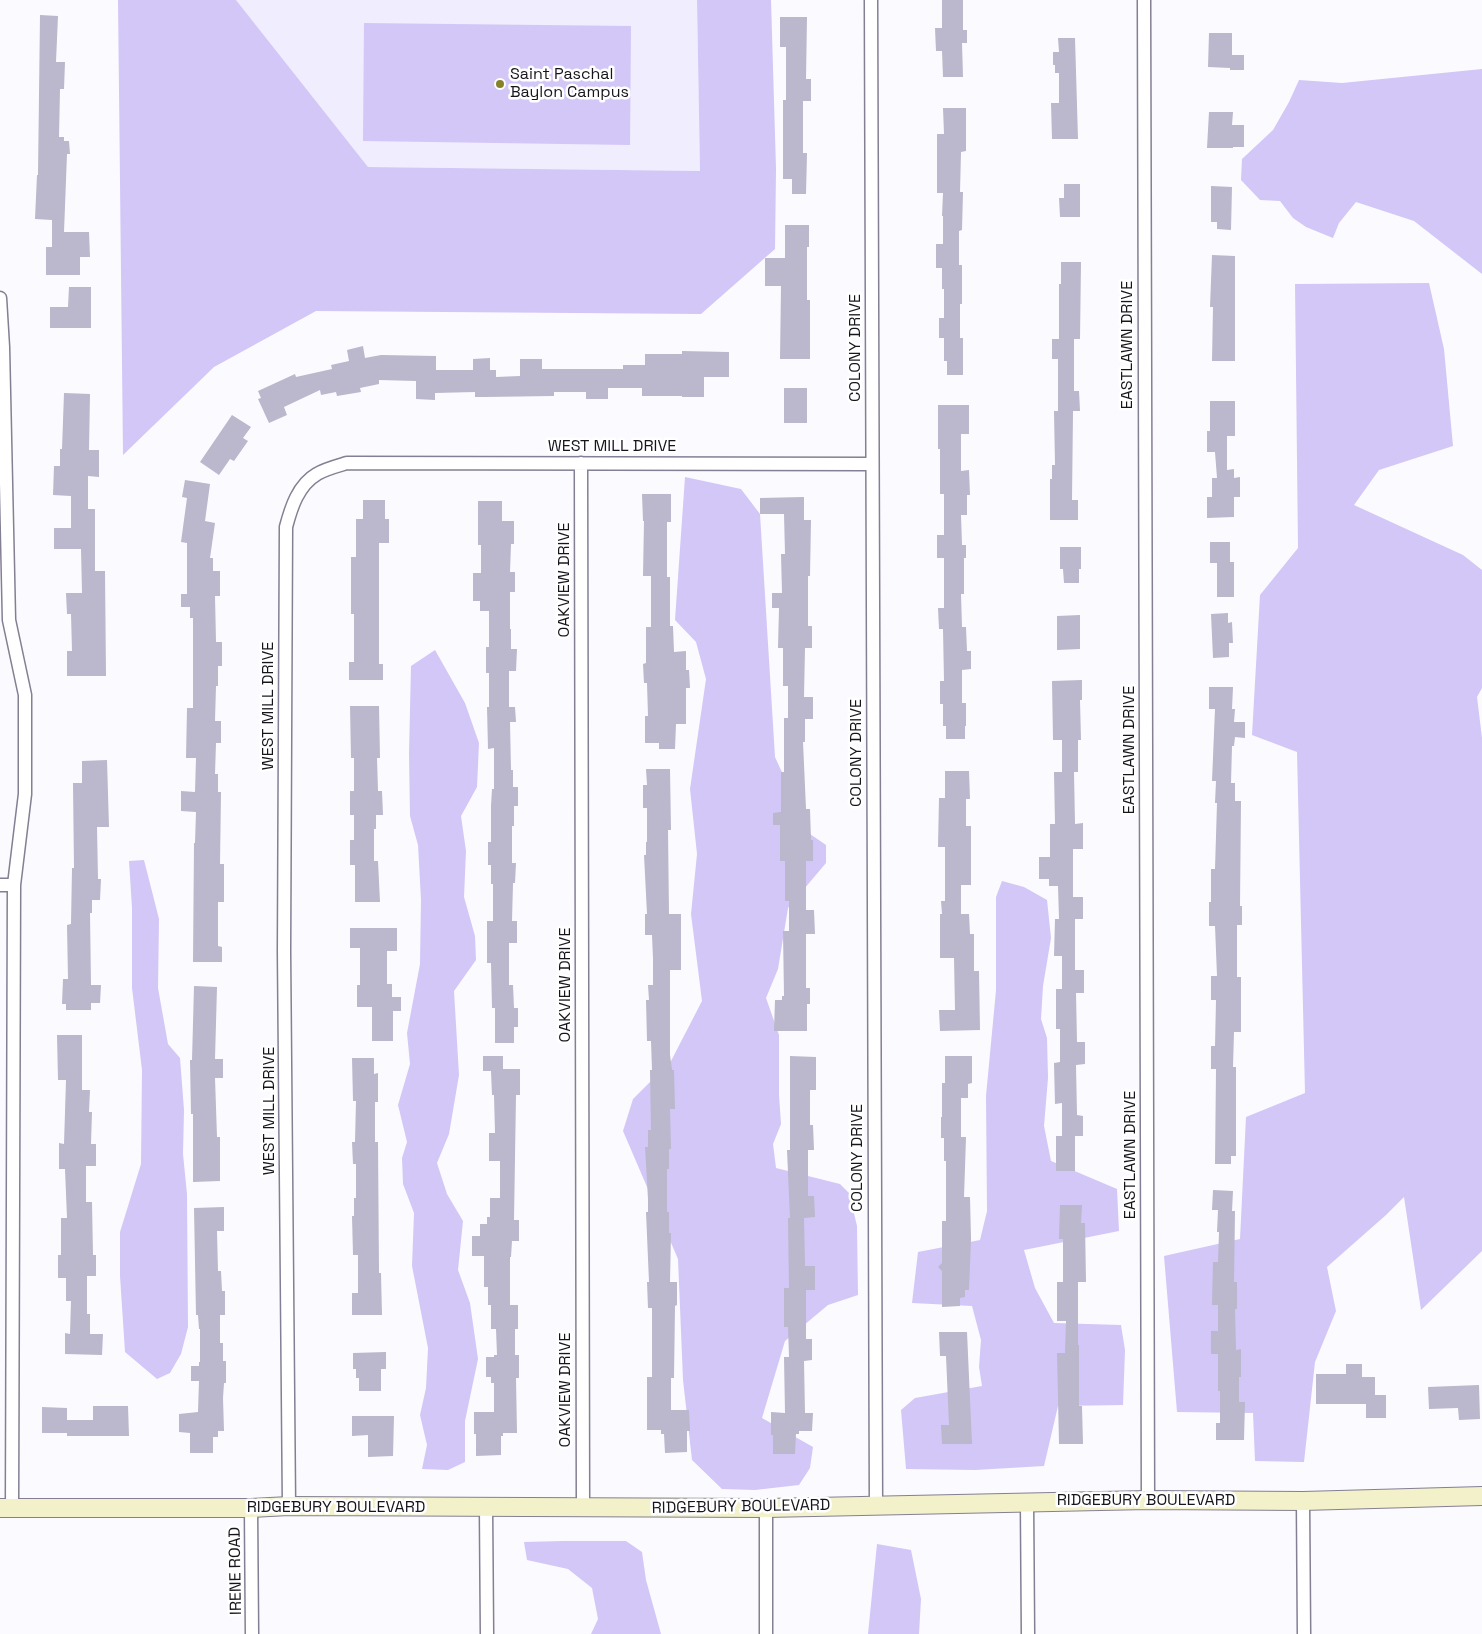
<!DOCTYPE html>
<html>
<head>
<meta charset="utf-8">
<style>
	body { margin:0 }
	canvas { display:block; background:#fbfaff }
</style>
</head>
<body>
<canvas width="1482" height="1634"></canvas>
<script>
const context = document.querySelector('canvas').getContext('2d');
context.lineJoin = 'round';
function fillPath(path, color) {
  context.fillStyle = color;
  context.fill(path, 'evenodd');
}
function strokePath(path, color, width, dash) {
  context.strokeStyle = color;
  context.lineWidth = width;
  context.lineCap = dash ? 'butt' : 'round';
  context.setLineDash(dash || []);
  context.stroke(path);
}
function label(font, color, halo, rows, align = 'center') {
  context.font = font + ' "Space Grotesk",sans-serif';
  context.lineWidth = 5;
  context.setLineDash([]);
  context.textBaseline = 'middle';
  context.strokeStyle = halo;
  context.fillStyle = color;
  for (const [text, x, y, turn = 0] of rows) {
    context.save();
    context.translate(x, y);
    context.rotate((+turn || 0) * Math.PI / 180);
    context.textAlign = isNaN(turn) ? turn : align;
    if (halo) context.strokeText(text, 0, 0);
    context.fillText(text, 0, 0);
    context.restore();
  }
}
const built = new Path2D(`
	M236,0H697L700,171L368,167Z`);
const green = new Path2D(`
	M118,0H236L368,167L700,171L697,0H771L776,169L775,249L701,314L316,311L214,367L123,455Z
	M364,23L631,26L630,145L363,141Z
	M1482,69V274L1414,221L1356,202L1339,223L1333,238L1306,227L1293,218L1280,201L1260,200L1241,180L1242,159L1273,130L1289,102L1299,80L1342,83Z
	M1429,283L1444,349L1453,446L1379,470L1354,505L1463,555L1482,570V688L1477,697L1482,738V1251L1421,1310L1404,1197L1386,1215L1327,1267L1336,1311L1315,1362L1304,1462L1255,1461L1253,1413L1177,1412L1164,1256L1240,1239L1246,1117L1305,1093L1297,752L1252,735L1260,595L1298,548L1295,284Z
	M685,477L741,489L760,514L775,757L810,834L826,845V863L788,908L778,969L766,998L779,1035V1095L781,1124L773,1144L776,1168L840,1184L849,1193L857,1226L858,1295L828,1305L785,1341L762,1418L813,1447L810,1468L799,1485L755,1490L722,1489L692,1460L683,1380L678,1259L623,1131L633,1099L671,1061L702,1001L691,914L697,854L690,789L706,679L696,642L675,620Z
	M435,650L465,703L479,743L477,787L461,816L466,851L464,897L475,936L476,960L454,991L459,1075L449,1134L437,1163L447,1194L463,1221L458,1270L470,1303L478,1359L465,1421V1462L448,1470L422,1469L427,1445L420,1415L426,1388L428,1348L412,1266L414,1213L403,1184L402,1158L407,1142L398,1105L410,1064L407,1033L420,964L421,900L418,845L410,816L409,754L411,666Z
	M144,860L159,919L158,988L168,1044L180,1058L184,1110L183,1154L187,1194L188,1327L181,1354L170,1373L157,1379L125,1352L120,1276V1232L141,1164L142,1070L132,988V908L129,861Z
	M1002,881L1024,887L1047,900L1051,938L1043,986L1041,1019L1047,1038L1048,1078L1044,1126L1051,1161L1117,1189L1119,1231L1024,1250L1035,1288L1054,1323L1121,1325L1125,1350L1123,1405L1058,1406L1044,1466L975,1470L906,1469L901,1410L915,1398L982,1386L979,1367L981,1340L972,1306L912,1303L918,1252L980,1240L987,1211L986,1096L996,990V897Z
	M564,1541H626L642,1552L646,1580L661,1634H591L598,1619L592,1588L568,1569L527,1560L524,1542Z
	M877,1544L911,1550L921,1599L919,1634H868Z`);
const building = new Path2D(`
	M942,0H963V30H967V43H962L963,77H943L942,51H936L935,28H942Z
	M40,15L58,16L56,62H65L64,89H60L59,137H64V141H69L70,154H67L64,232H89L90,257H80V275H46V247H52V220L35,219L37,175H38Z
	M780,17H807L806,79H811V101H803V153H807L806,194H792V179H783V100H786V47H780Z
	M1209,33H1232V55H1244V70H1230V68L1208,67Z
	M1058,38H1075L1078,139H1052L1051,103H1059V73H1055V65H1053V52H1059Z
	M943,108H966V151L961,152L960,192H963L962,230L959,231V265H962V304H960V338H963V375H947V361H944V338H939V318H944V289H942V268H936V244H943V216H942L943,193H937V134H944Z
	M1209,112H1233L1232,125H1244V147H1233V148H1207Z
	M1064,184H1080V217H1060L1059,198H1064Z
	M1211,186L1232,187L1231,230L1217,229V222H1211Z
	M785,225H809V247H807V300H810V359H780L781,286H765V258H785Z
	M1212,255L1235,256V361H1212L1213,307H1210Z
	M1061,262H1081L1080,339H1074V391H1079L1080,411H1073L1072,500H1078V520H1050V479H1052V465H1055L1054,411H1058V359H1052V339H1059V284H1061Z
	M69,287H91V328H50V307H68Z
	M363,346L365,358L381,355L436,356V370H473V359L490,358V370H496V377L520,376V359H542V369H623V365H645V354H682V351L729,352V377H704V397H682V396H642V388H608V399H586V392H554V396L484,397H475V392L435,393V400L416,399V381L379,380V384L360,388L361,392L337,396L336,392L321,395L320,390L284,407L287,415L269,423L258,399L261,398L258,391L295,374L296,377L332,369L331,365L349,361L347,350Z
	M784,388H807V423H784Z
	M64,393L90,394L89,450H99V477L88,476V509H95V571H105L106,676H67V651H72L71,614H67L66,593H82L81,549H54V528H71V496L53,495L54,466H60V449H62Z
	M1210,401H1235V436H1227V470L1234,469V478L1240,477V497H1234V517L1207,518V497H1212V478H1217L1215,452H1207V431H1210Z
	M938,405H969V434H961V471L969,470L970,495H967V515H961L962,545H966V558H964V594H961L962,627H966L967,651H971V669L962,670V703H966V726H965V739H946V726H943V704H940V681H944L943,629H939L938,608H944V558H937V535H944V494H940V449H938Z
	M232,415L251,427L243,438L248,441L234,461L230,459L219,475L200,462Z
	M185,480L210,484L205,521L215,523L210,558H213V571H220V596H215L216,642H222V666H218V686H216L215,721H221V743H216L215,774H218V792H221L220,864H224V902H218V946L222,947V962H193L194,843H195L196,812L181,811V791L195,792L196,758H186L187,708H193V618H190V607H181V594H187V543L181,542L187,498L182,497Z
	M642,494H671V522H667V577H670V626H673L674,652L686,651V670H689L690,688H686V724H676L675,749H659V743H645V716H648L647,683H644L643,664L646,663V627H651V576H643L644,521H643Z
	M804,497V520H811L810,576H808V626H812V648H805L804,697H813V719H805V742H803L806,809H810L811,840H813V861H806V910H814L815,934H806V988H810V1004H807V1031H774L775,1000H782V996H784L783,931H789V901H785V861H780V825H773V813L781,812V772H784V718H788V686H783V648H778L779,608H772V593H782L781,554H785L784,514H760V498Z
	M363,500H385V519H389V543H379V664H383V680H349V662H354V614H351V557H356V519H363Z
	M478,501H502V521H514V544H511L510,572H515V592H510V629H511V649H517L516,671H509V707H515L516,722H510L511,770H513V787H518V806H514V826H512V863H516L515,883H513L512,921H517V943H509V985H513L514,1008H518V1027H514V1043H495V1008H492L491,963H487V921H493V884H491V865H488V842H491V806L492,789H494V748L488,749L487,707H489V673H486V647H489V611H480V601H473V573H481V545H478Z
	M1210,542H1230V562H1234V597H1217V563H1210Z
	M1060,547H1081V569H1079V583H1064L1063,569H1060Z
	M1228,613V623L1232,622L1233,643H1229V657L1213,658L1211,614Z
	M1080,615V649L1057,650V616Z
	M1082,680V700H1080L1081,740H1078V772H1074L1075,824L1083,823V849H1073V897H1083V919H1075V970H1084V993H1076L1077,1042H1085V1064L1076,1065L1077,1115L1083,1116V1136H1075V1171H1056V1136H1062V1103L1055,1104L1054,1063L1060,1062V1029H1056V989H1062V956H1054L1055,919H1059L1058,886H1049V879H1039V857H1050V824H1055L1054,772H1062V740H1053L1052,681Z
	M1209,687H1233L1232,709H1235L1234,722H1245V738L1235,737L1234,746H1232L1231,783H1235V801H1241L1240,906H1242V925H1237V977H1241V1032H1234L1233,1067H1236V1156H1231V1164H1215L1216,1069H1211V1046H1215L1216,1000H1211V976H1217L1215,926H1209V902H1211V869H1215L1217,803H1215L1216,781H1212L1215,709H1209Z
	M350,706H379L380,758H377L378,791H382L383,815H376V829H374V861H378L380,902H355V865H350V840H354V815H350V791H354V758H351Z
	M107,760L109,827H97L98,879H101L100,900H92V913H90L91,985H101L100,1003H91V1010H66V1004H62L63,979H68L67,925L71,924L72,868H74L73,783H82V761Z
	M646,769H670L671,830H668L669,914H681V970H670V1055L672,1070H674L675,1109H670L671,1149H669V1169H667V1212H669V1233H671L670,1282H677V1305L675,1306L674,1378H671V1410H689L690,1431H687V1452L665,1453L664,1434H661V1430H647V1377H652V1308H648L647,1282H649L646,1212H648V1199L645,1147H648V1130H651L650,1070H652L651,1041H647L646,1000H649L648,985H653V959L652,935H645V914H647L644,855H646V842H647V808H643V785H647Z
	M945,771H969L970,799H966V826H971V885H961V914H969L970,934H974V971H979L980,1030L940,1031L939,1010H955L954,958H940V914H942L941,901H945V847H938L939,798H945Z
	M350,928H397V951H387V984H392V997H401V1011H393V1041H372V1007H357V985H360V948H350Z
	M194,986L217,987L215,1059H223V1078H215L217,1137H220V1181L193,1182V1114H191L190,1060H192Z
	M57,1035H82V1090H90L89,1112H92L91,1144H96V1166H86V1202H92L93,1255H96V1276H87V1314H90V1334H103L102,1355L65,1354V1333L70,1334L71,1301H66V1278H58V1255H61V1218H67L65,1169H59V1143L64,1144L66,1080H58Z
	M483,1056H503V1069H520V1095H516L514,1220H519V1241H512L511,1257H510V1305H518V1329H515V1355H519V1378H516L517,1433H503V1436H501V1455L476,1456V1434H474V1412H494V1383H491V1377H486V1357H494V1355H497L496,1329H491V1305H488V1287H484V1256H472V1236H480V1224H487V1217H490V1198H500V1161H489V1133H495L494,1095H492L491,1071H483Z
	M790,1056L816,1057V1090H810V1125H813L814,1150H808V1196H814L815,1217L804,1218L805,1266H815V1290H806V1339H812V1360L804,1361L805,1413H813L812,1431H799V1434H796L795,1454H773V1435H771V1412L785,1413L784,1357H789L788,1327H784V1288H789L788,1218H790L787,1150H790Z
	M945,1056H972V1083L968,1084V1098H961V1137H966L964,1197H970L971,1239L969,1290H965V1297L960,1298V1306L942,1307V1271L938,1267L942,1263V1221H946V1161H944V1138H941V1117H942V1083H945Z
	M352,1058H374V1074L378,1073V1102H375V1142H378L379,1273H381L382,1315H352V1293H358V1255H353L352,1216H354V1198H356V1164H353L352,1142H355L356,1101H353Z
	M1213,1190L1233,1191L1232,1211H1235L1234,1282H1237V1309H1235L1236,1350L1241,1349V1377H1239V1402H1245L1244,1440H1216V1423H1220V1391H1218V1354H1211V1331H1218V1305H1212L1213,1262H1218L1219,1232H1217L1218,1210H1212Z
	M1060,1205H1082L1081,1223H1085L1086,1282H1078V1345H1079V1406H1082L1083,1444H1059L1057,1353H1065L1066,1321H1057V1282H1063V1239H1059Z
	M224,1207V1231H217L218,1271H221L222,1291H225V1315H220V1343H223V1361H226V1383H224L223,1398L224,1431H218V1437H213V1453H190V1433L179,1432V1414L198,1412L199,1381H191V1366H199V1362H200V1329H199L198,1315H196L194,1208Z
	M939,1332H967L972,1444H942L941,1425H949L946,1356H940Z
	M386,1352V1369H381V1391H359V1378H356V1369H353V1353Z
	M1346,1364H1362V1377H1375V1395H1386V1418H1366V1404H1316V1374H1346Z
	M1479,1385L1480,1419L1459,1420L1458,1408L1429,1409L1428,1387Z
	M93,1406H128L129,1436H67V1433H42V1407L67,1408V1420H93Z
	M352,1416H394L393,1456L368,1457V1435L352,1436Z`);
const street = new Path2D(`
	M871,0L876,1505
	M1144,0L1148,1500
	M0,298L3,347L9,620L25,695V794L14,885L12,1508
	M581,463L583,1508
	M0,885H14
	M1303,1501L1304,1634
	M1027,1502L1028,1634
	M289,1506L284,951L286,527C291,508 298,485 317,474C325,469 337,466 347,463L872,464
	M251,1508L252,1634
	M486,1508L487,1634
	M766,1508V1634`);
const secondary = new Path2D(`
	M0,1508H251L289,1506L766,1508L1148,1500L1303,1501L1482,1496`);
const markers = [
	[500,84,5,"#84832c"]
];
const poiNames = [
	["Saint Paschal",510,75],
	["Baylon Campus",510,93]
];
const streetNames = [
	["EASTLAWN DRIVE",1128,345,-90],
	["COLONY DRIVE",856,348,-90],
	["WEST MILL DRIVE",612,447],
	["OAKVIEW DRIVE",565,580,-90],
	["WEST MILL DRIVE",269,706,-90],
	["EASTLAWN DRIVE",1130,750,-90],
	["COLONY DRIVE",857,753,-90],
	["OAKVIEW DRIVE",566,985,-90],
	["WEST MILL DRIVE",270,1111,-90],
	["EASTLAWN DRIVE",1131,1155,-90],
	["COLONY DRIVE",858,1158,-90],
	["OAKVIEW DRIVE",566,1390,-90],
	["RIDGEBURY BOULEVARD",1146,1501],
	["RIDGEBURY BOULEVARD",741,1507,-1],
	["RIDGEBURY BOULEVARD",336,1508],
	["IRENE ROAD",236,1571,-91]
];
fillPath(built, '#f0edfe');
fillPath(green, '#d3c7f7');
fillPath(building, '#bbb7cc');
strokePath(street, '#847f93', 15);
strokePath(secondary, '#847f93', 20);
strokePath(street, '#fff', 12);
strokePath(secondary, '#f2f1c9', 18);
for (const [x, y, r, color] of markers) {
  const dot = new Path2D();
  dot.arc(x, y, r, 0, 2 * Math.PI);
  context.fillStyle = color;
  context.fill(dot);
  strokePath(dot, '#fff', 2);
}
label('16px', '#17151c', '#fff', poiNames, 'left');
label('16px', '#17151c', '#fff', streetNames);
</script>
</body>
</html>
